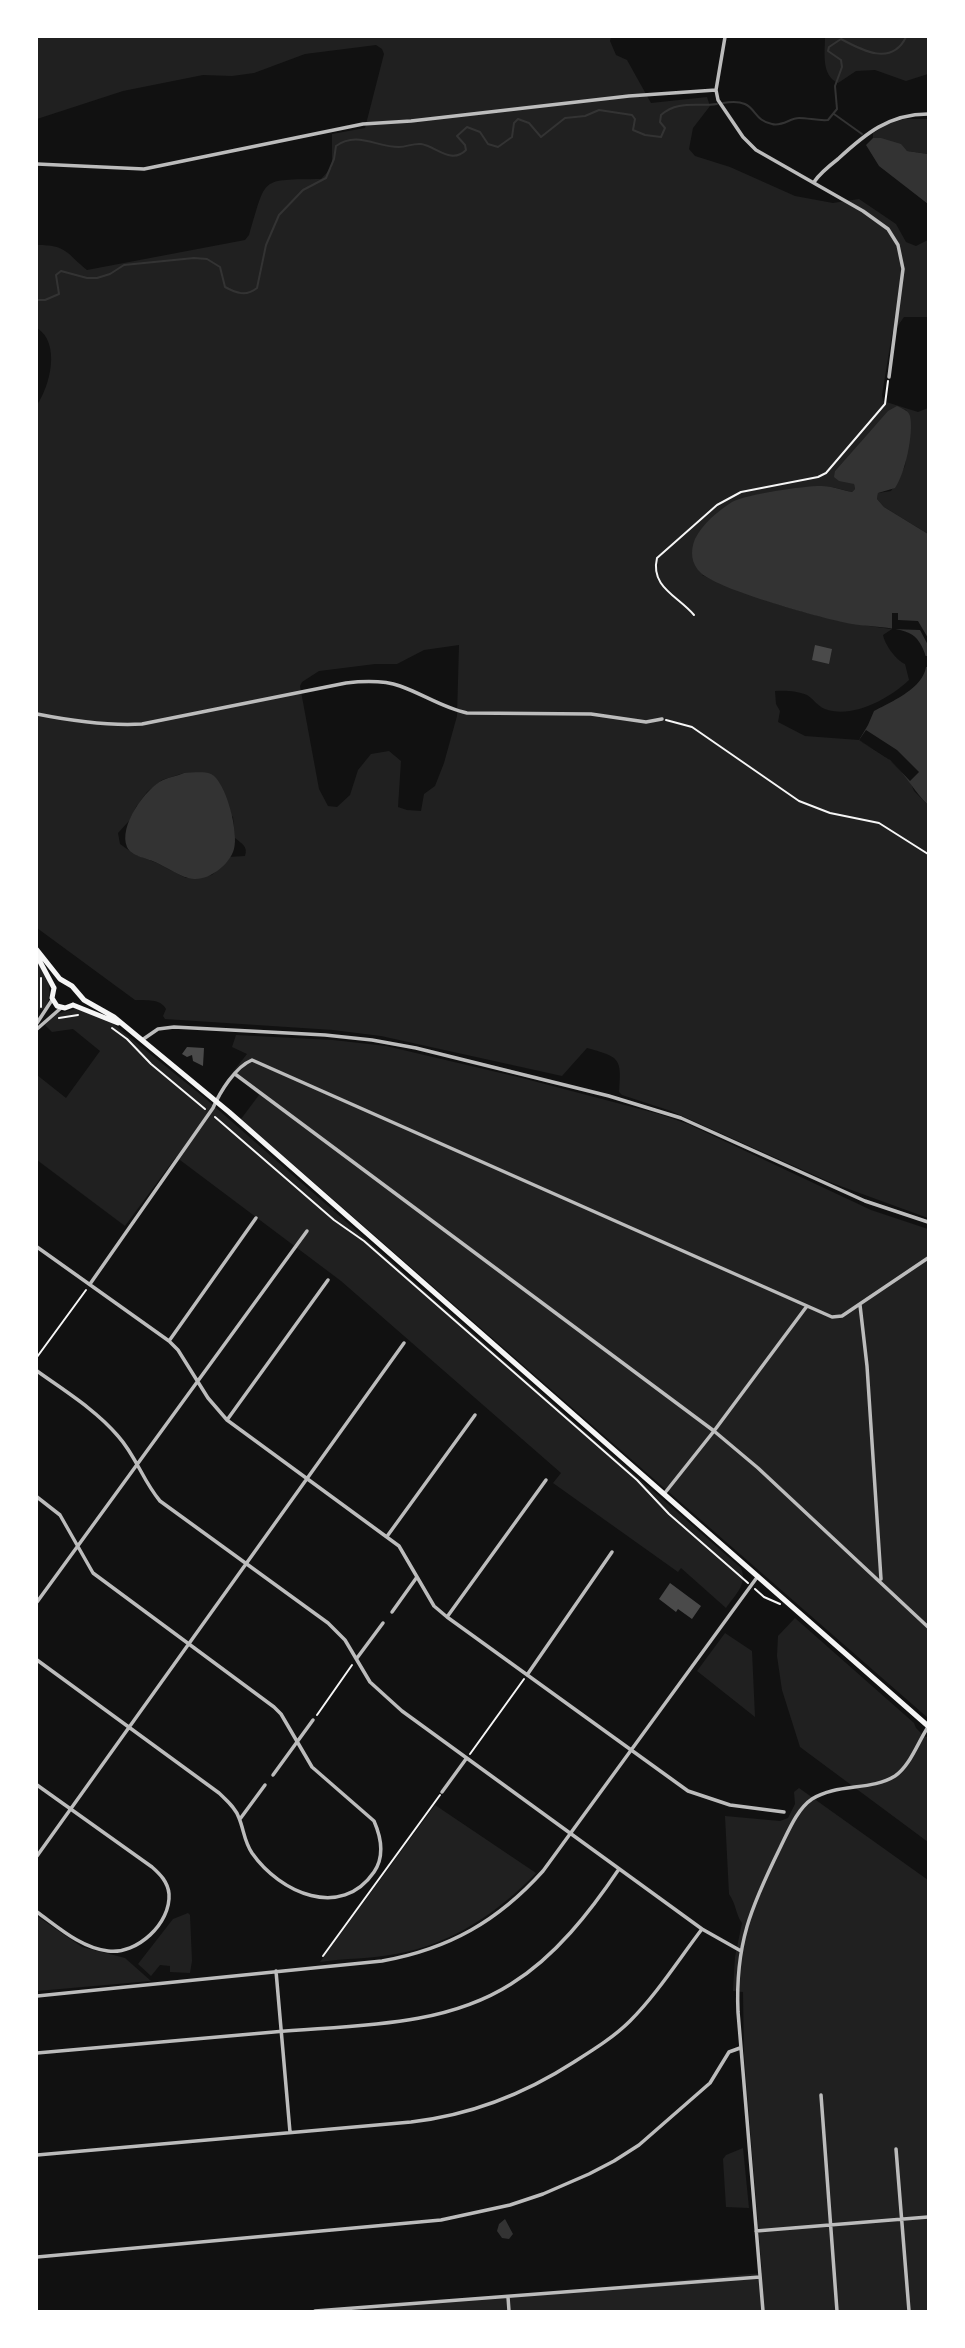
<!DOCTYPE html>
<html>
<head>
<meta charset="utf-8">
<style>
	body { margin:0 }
	#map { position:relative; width:965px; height:2348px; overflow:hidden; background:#111; font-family:"Fira Sans",sans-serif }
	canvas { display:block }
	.frame { position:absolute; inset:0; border:38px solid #fff; pointer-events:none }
</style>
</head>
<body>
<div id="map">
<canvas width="965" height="2348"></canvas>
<div class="frame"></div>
</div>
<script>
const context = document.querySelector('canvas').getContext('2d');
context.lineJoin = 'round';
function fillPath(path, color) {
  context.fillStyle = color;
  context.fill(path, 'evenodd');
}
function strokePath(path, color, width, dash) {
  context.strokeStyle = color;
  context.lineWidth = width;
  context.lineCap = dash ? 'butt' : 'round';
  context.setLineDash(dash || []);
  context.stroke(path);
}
const green = new Path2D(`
	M37,37H611L610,41L616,55L627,60L651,103L707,97L710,106L693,128L689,149L695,156L730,167L795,196L833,203L859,199L896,224L906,242L916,246L928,240V317H904L892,334L882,395L883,401L918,412L928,408V534L884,507L877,499L878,493L891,491L905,466L910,418L906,410L897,407L875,426L835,471L854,484L855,489L852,492L832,487L702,575C762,602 827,622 892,629L883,635C885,645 896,660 905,664L909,680C889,699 852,719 825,709C817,706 814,699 807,695C799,691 784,690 775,691L776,704L780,711L778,722L805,736L859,740L890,760L910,781L914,791L928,805V1218L832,1183L671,1111L622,1095L619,1092C622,1057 619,1057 587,1048L562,1076L381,1036L333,1030L165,1019L163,1016L166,1009C160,998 146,1001 135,1000L37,928V405C50,386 61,343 37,328V245C67,245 66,253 87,270L245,240L249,235C267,176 259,180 321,179L332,167V134L365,128L384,54L382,49L376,45L305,54L254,73L232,76L203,75L123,91L37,119ZM459,645L457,716L444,763L435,786L424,794L421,811L407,810L398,807L401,761L389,751L371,754L358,770L350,795L337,807L328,806L319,789L300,686L302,682L319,671L375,664H397L424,650ZM184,773L233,817L235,838C242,844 248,846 245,856L229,857L212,875L186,878L157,863L134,854L120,844L118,833L129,821L136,807L147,792L162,780Z
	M825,37H928V74L906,81L875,70L856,71L838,83C821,75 825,53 825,37Z
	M904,119H928V154L907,151L889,141L873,138V133L888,124Z
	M37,962C49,976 54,993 45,1009L37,1010Z
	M75,1009L82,1010L111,1022L206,1099L741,1568C748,1584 735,1595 726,1608L681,1568L678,1572L553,1483L561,1473L341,1281L176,1157L125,1226L37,1160V1075L66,1098L100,1051L73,1029L52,1032L45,1025L53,1015Z
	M236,1035L333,1040L386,1046L522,1078L659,1114L688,1124L871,1210L928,1229V1718L241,1119L259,1095L232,1073L247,1054L232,1047Z
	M795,1618L914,1723L916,1728L925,1737H928V1842L800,1747L782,1690L777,1656L778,1636Z
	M725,1633L752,1651L755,1717L697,1671Z
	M799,1788L928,1880V2311H338L762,2273L744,2055L743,1992L733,1991L735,1957L742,1923C735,1913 737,1906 729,1894L725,1816L780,1821L788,1818L795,1804L794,1792Z
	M435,1805L536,1873C499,1912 450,1945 396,1954C371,1959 345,1958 320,1962Z
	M188,1913L190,1915L192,1961L190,1973L170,1972V1966L160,1965L151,1976L138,1964L173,1919Z
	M37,1916L82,1947L125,1958L151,1981L37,1991Z
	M743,2148L749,2208L726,2207L723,2159L726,2155Z`);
const water = new Path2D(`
	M873,138H881L901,144L907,151L928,154V204L879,166L866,145Z
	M897,406C903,409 908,410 910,416C914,433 905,474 895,488L878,493L877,499L884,507L928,534V805C914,791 906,775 892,762C883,753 870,747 859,740L868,725L874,711C901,697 946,678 917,639C908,626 868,627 852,624C824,619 719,590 701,573C691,564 690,551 695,539C703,523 717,512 732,502C747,494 803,486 821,486C831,486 842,490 852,492L855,489L854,484L839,481L834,477L835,471L888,411Z
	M184,773C192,773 203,771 211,774C226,781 239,833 234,849C230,864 210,880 194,879C181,878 167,867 155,862C146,858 131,856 127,847C118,826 146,788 163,780C170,777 177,776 184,773Z
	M505,2219L513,2234L509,2239L502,2238L497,2231L499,2224Z`);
const pier = new Path2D(`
	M892,613H898V620L918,621L928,638V667H926L925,656H928V645L920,630L892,629Z
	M866,730L897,750L919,772L910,781L890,760L859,740Z`);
const stream = new Path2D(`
	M723,103C759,97 749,120 772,124C782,127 790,118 799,118C809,118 818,121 828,120L837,109L835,86L842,67L841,60L828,51L829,47L841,39C863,51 892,66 906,37
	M834,114L862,134
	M37,300H45L59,294L56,275L61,271L87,278H97L110,274L124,265L194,258L207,259L220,267L225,287C236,293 246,297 257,288L266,245L279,215L303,190L326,178L334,159L336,146C357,131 376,147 399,147C407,147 413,143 421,144C436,146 451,165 466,150L465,145L457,136L467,127L480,132L488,144L498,147L512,137L514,123L518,119L529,123L541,137L565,118L585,116L599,110L632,115L635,119L633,130L645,135L661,137L665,128L660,122L661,115C678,100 697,107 717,104`);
const building = new Path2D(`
	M815,645L832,649L829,664L812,660Z
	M187,1047L204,1048L203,1066L193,1061L192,1055L187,1057L182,1054Z
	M670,1583L701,1606L692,1619L678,1609L676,1612L659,1599Z`);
const path = new Path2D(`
	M694,615C678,596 650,587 657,558L717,505L741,492L818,477L826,473L885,404L888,381
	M666,720L692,727L799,801L830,813L879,823L928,854
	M41,978V1007
	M59,1018L78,1015
	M112,1028L127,1039L151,1064L205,1109
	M215,1117L334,1220L364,1241L637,1480L669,1514L748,1583
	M37,1357L86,1290
	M755,1589L764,1597L780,1604
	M317,1715L352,1665
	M470,1754L524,1679
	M323,1956L440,1795`);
const minor = new Path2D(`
	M725,37L716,90L718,100L743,137L756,150L863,211L888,229L898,245L903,269L889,377
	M37,164L144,169L363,124L411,121L629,96L716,90
	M814,182C820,173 829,166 838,159C865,134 889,114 928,114
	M37,714C72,721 106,726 142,724L346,683C364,681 383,680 400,686C423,694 443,708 467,713L591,714L646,722L662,719
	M37,1023L52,1000
	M37,1029L61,1008
	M142,1040L158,1029L174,1027L325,1035L372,1040L416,1048L609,1096L681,1118L865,1201L928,1222
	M235,1074L714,1431L758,1468L928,1627
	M37,1247L169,1341L178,1350L208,1398L227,1420L399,1546L434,1606L447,1617L688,1791L730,1805L784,1812
	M90,1284L213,1108C220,1092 235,1067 252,1060L832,1317L842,1316L928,1258
	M860,1305L867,1366L881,1579
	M169,1341L256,1218
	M37,1371C65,1391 96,1410 118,1436C136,1456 143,1481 160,1501L328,1623L345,1640L370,1682L402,1711L702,1929L741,1951
	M227,1420L328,1280
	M664,1494L714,1431L807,1306
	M37,1497L60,1515L93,1573L274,1707L281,1714L312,1767L374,1821C381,1837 385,1856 374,1872C341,1920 280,1893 252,1853C244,1841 244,1830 239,1818C236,1808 226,1800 219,1793L37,1660
	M388,1535L475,1415
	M37,1602L307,1231
	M392,1612L417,1577
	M447,1617L546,1480
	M357,1658L383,1623
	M527,1675L612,1552
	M273,1775L313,1720
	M37,1785L152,1867C160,1874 168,1882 169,1894C171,1923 137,1955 108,1951C81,1948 58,1927 37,1912
	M442,1792L466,1759
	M240,1819L265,1785
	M37,1856L404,1343
	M276,1971L290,2132
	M37,1996L382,1961C449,1949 498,1921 543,1871L758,1576
	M37,2053C116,2046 195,2039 274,2032C353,2025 442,2028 511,1984C555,1957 590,1912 619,1869
	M821,2095L837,2311
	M896,2149L909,2311
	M37,2155L411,2122C471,2115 523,2095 574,2062C593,2050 614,2037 630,2021C657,1994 679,1959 702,1929
	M756,2231L928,2217
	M37,2257L441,2220L510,2205L543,2194L589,2174L614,2161L639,2145L710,2083L729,2052L740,2048
	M508,2297L509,2311
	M315,2311L760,2277
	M763,2311L738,2012C735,1944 751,1907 780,1848C788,1832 797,1809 812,1799C837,1783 871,1791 895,1776C910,1766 918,1742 928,1727`);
const secondary = new Path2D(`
	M37,950L60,979L72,986L84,1000L114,1017L229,1112L928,1726
	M37,956L54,988
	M54,988L52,998L57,1006L65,1008L73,1005
	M73,1005L118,1023`);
fillPath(green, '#202020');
fillPath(water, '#333');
fillPath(pier, '#111');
strokePath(stream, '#333', 2);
fillPath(building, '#4a4a4a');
strokePath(path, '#f5f5f5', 2);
strokePath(minor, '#bcbcbc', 3.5);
strokePath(secondary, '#f5f5f5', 5);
</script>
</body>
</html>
